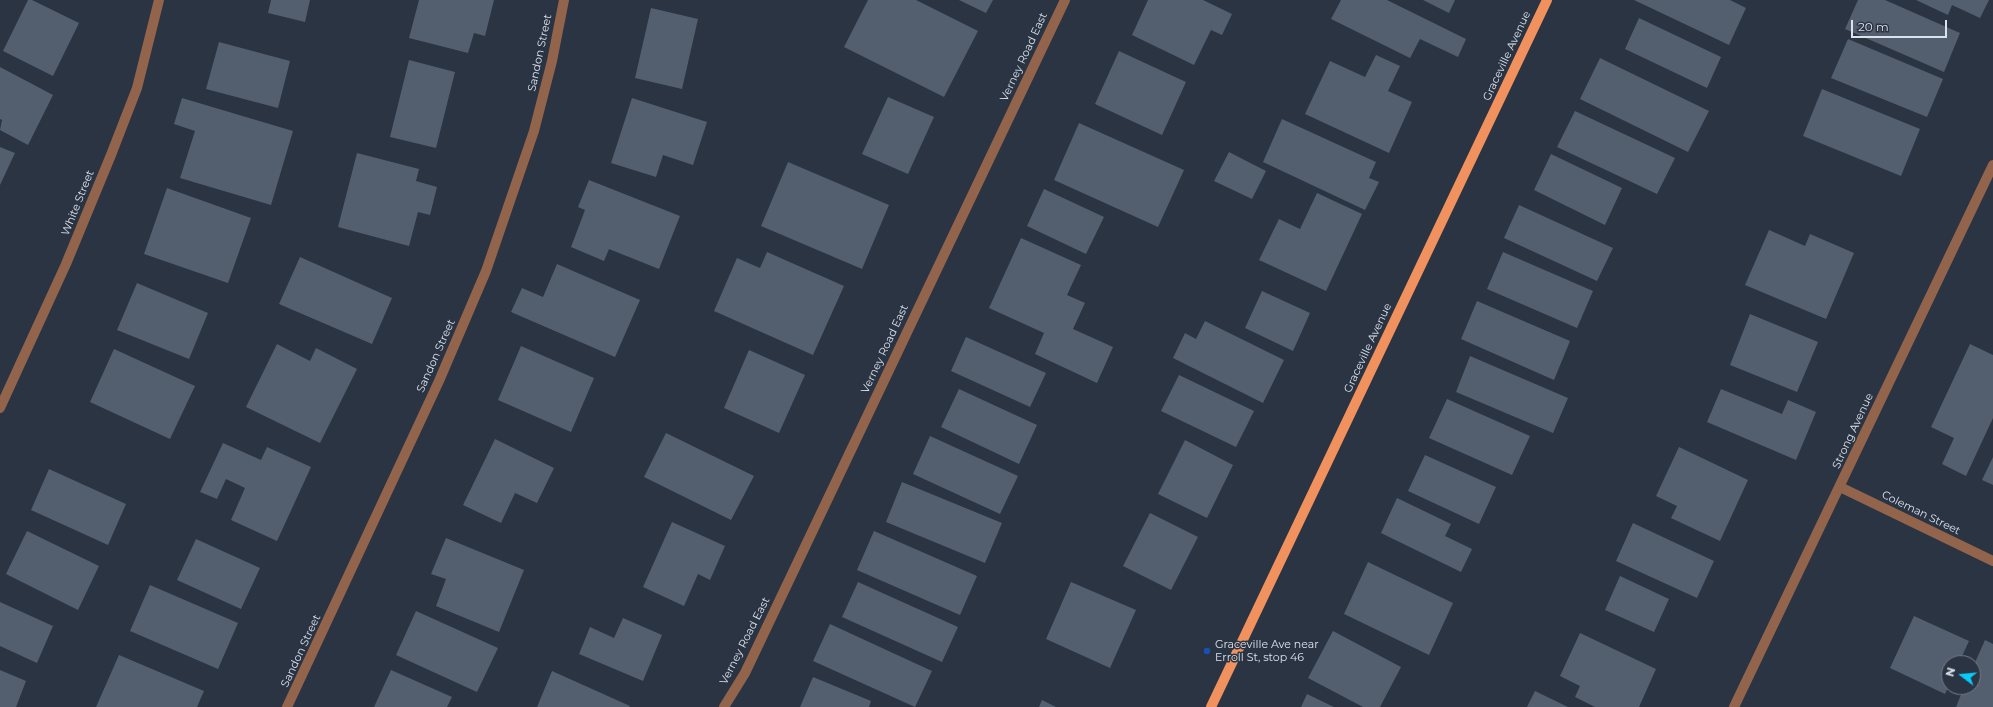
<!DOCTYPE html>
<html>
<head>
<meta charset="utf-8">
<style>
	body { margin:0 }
	#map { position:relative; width:1993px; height:707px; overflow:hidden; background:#2a3443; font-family:Montserrat,sans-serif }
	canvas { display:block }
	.north { position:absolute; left:1941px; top:655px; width:40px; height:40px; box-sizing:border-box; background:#2a3443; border:1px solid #717a87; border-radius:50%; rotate:286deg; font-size:11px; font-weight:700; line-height:16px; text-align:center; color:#dbe2ec }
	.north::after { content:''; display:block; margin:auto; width:14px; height:18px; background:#08cbf9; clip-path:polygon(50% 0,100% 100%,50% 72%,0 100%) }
	.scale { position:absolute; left:1851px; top:20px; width:96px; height:18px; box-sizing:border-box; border:2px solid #dbe2ec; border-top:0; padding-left:5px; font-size:12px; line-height:14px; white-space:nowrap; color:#dbe2ec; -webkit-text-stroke:3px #2a3443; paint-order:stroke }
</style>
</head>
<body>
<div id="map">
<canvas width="1993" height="707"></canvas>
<div class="north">N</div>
<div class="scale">20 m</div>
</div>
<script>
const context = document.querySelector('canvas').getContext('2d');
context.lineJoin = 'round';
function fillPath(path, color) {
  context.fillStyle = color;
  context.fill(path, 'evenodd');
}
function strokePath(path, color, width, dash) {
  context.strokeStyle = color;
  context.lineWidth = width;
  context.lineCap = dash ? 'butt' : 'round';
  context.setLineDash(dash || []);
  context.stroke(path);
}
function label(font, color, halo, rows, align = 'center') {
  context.font = font + ' Montserrat,sans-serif';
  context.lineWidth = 3;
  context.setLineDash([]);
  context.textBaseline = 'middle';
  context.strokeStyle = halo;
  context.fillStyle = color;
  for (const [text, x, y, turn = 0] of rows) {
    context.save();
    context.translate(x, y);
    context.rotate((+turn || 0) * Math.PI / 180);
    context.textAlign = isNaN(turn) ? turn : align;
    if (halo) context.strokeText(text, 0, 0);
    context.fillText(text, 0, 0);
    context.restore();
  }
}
const building = new Path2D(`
	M28,0H32L79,23L53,76L3,51Z
	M271,0H310L305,22L268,13Z
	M419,0H494L485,36L474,33L468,53L409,38Z
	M868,0H916L978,31L944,97L844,47Z
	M959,0H993L986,13Z
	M1148,0H1203L1232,14L1222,35L1211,30L1194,65L1132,35Z
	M1341,0H1387L1466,39L1458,57L1420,39L1410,58L1331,19Z
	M1423,0H1455L1449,13Z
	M1634,0H1730L1746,8L1729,45Z
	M1858,0H1885L1960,33L1944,72L1845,29Z
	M1916,0H1989L1980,18L1952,5L1948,15Z
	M651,8L698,19L682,89L635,78Z
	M1639,18L1721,57L1707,88L1625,49Z
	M1848,39L1943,79L1927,117L1831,78Z
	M219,42L290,61L278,108L206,89Z
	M1119,51L1186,82L1162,135L1095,104Z
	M1376,55L1400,66L1388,91L1412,102L1389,153L1305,114L1330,61L1365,77Z
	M1600,58L1709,111L1688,152L1580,99Z
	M409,60L455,72L436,148L390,137Z
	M0,67L53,95L28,145L0,130L2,120L0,119Z
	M1822,89L1920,129L1901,176L1803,136Z
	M888,97L934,117L908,174L862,154Z
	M182,98L293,131L271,205L180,178L195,131L174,124Z
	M632,98L707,122L693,165L663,155L656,177L611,163Z
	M1575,111L1675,158L1657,194L1557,147Z
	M1282,119L1376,162L1369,178L1379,182L1365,210L1263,162Z
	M1079,123L1184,170L1158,227L1054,180Z
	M0,147L15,153L0,185Z
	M1229,152L1266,171L1252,199L1214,181Z
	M357,153L419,169L416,181L437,187L430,215L418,212L409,246L338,227Z
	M1551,154L1622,188L1605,225L1534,190Z
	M788,162L889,205L862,269L761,226Z
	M589,180L680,216L659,269L609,249L604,261L571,247L585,210L578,207Z
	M167,188L251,218L228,283L144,254Z
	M1044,189L1104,217L1086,254L1027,226Z
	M1317,193L1362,214L1326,291L1259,260L1279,219L1300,229Z
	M1519,205L1613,248L1597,281L1504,238Z
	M1769,230L1805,246L1810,234L1854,253L1826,319L1745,285Z
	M1021,238L1081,265L1067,295L1085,303L1073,329L1113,347L1097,383L1035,354L1044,333L989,308Z
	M767,252L844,286L813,355L714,311L737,258L760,268Z
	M1503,252L1593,291L1577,328L1487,289Z
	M300,257L392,298L372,344L279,304Z
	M557,264L640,300L615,357L511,312L522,288L543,297Z
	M137,283L208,313L189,359L117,330Z
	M1262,291L1310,313L1293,351L1245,328Z
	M1477,301L1570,341L1554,380L1461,339Z
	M1750,314L1818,342L1797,392L1730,365Z
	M1205,321L1284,360L1263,403L1173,358L1185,333L1196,339Z
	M966,337L1046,373L1030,407L951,371Z
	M277,344L310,361L316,348L357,369L320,443L246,407Z
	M1970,344L1993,355V418L1966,476L1942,464L1954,438L1931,427Z
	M521,346L594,378L571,432L498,400Z
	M114,349L195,386L170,439L90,402Z
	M749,350L805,375L779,433L724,408Z
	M1470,356L1568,398L1553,433L1456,392Z
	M1179,375L1254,411L1236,447L1161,411Z
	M959,389L1037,425L1019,464L941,427Z
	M1721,389L1782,414L1788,400L1816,412L1796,460L1707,422Z
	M1447,399L1530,436L1512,475L1429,438Z
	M666,433L754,476L731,520L644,477Z
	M930,436L1018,476L1000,514L913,474Z
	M495,439L554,468L537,503L515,493L501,523L463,505Z
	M1185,440L1233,465L1207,518L1158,494Z
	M223,443L261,460L267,447L311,467L277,541L231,520L245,488L226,479L217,499L200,492Z
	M1679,447L1748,480L1720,541L1671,518L1677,506L1656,496Z
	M1425,455L1496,487L1479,524L1408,491Z
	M1993,457V485L1982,480Z
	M49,469L126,504L108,545L31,510Z
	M902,482L1002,523L985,563L886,522Z
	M1397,498L1451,524L1445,536L1472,549L1461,572L1381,533Z
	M1150,513L1198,537L1171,590L1123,566Z
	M672,522L725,546L710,580L698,574L684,606L643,587Z
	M1633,523L1714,561L1697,598L1616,561Z
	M27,531L99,566L78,610L6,574Z
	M874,531L977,576L960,615L857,570Z
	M446,538L524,570L499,632L436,606L446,579L431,574Z
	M196,539L260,568L241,609L177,580Z
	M1368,562L1453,603L1429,655L1344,614Z
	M1620,576L1669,599L1654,632L1605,610Z
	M858,582L958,627L942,662L842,617Z
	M1071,582L1136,610L1110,668L1046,639Z
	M150,585L238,623L218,669L130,631Z
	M0,602L53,626L37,663L0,646Z
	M416,611L498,648L477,692L396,655Z
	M1914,616L1969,641L1959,663H1949V685L1945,694L1890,668Z
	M623,618L662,635L643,681L579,654L590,627L614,638Z
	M830,624L932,671L915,707L813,661Z
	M1333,631L1401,667L1380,707H1363L1308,678Z
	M1580,633L1656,669L1639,707H1595L1575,697L1580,686L1560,676Z
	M1985,640L1993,644V707H1956L1964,687H1973V667Z
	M119,655L204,691L197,707H96Z
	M0,670L26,681L16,707H0Z
	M391,670L452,697L447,707H374Z
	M552,671L630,706L629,707H537Z
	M813,677L871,701L869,707H800Z
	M1535,691L1568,707H1527Z
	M1307,694L1334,707H1301Z
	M1042,700L1056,707H1039Z`);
const minor = new Path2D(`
	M0,408L66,264L111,155L137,88L159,0
	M1840,487L1993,561
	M287,707L439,381L486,271L534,131L552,61L564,0
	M724,707L745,673L1065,0
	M1734,707L1993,165`);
const major = new Path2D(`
	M1211,707L1547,0`);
const markers = [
	[1207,651,4,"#1a4fb4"]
];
const streetNames = [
	["Sandon Street",540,53,-78],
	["Graceville Avenue",1507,56,-65],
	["Verney Road East",1024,57,-65],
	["White Street",78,203,-68],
	["Graceville Avenue",1368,348,-65],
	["Verney Road East",885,349,-65],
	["Sandon Street",436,356,-66],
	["Strong Avenue",1853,431,-65],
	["Coleman Street",1921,513,26],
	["Verney Road East",745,641,-63],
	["Sandon Street",301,651,-65]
];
const poiNames = [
	["Graceville Ave near",1215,645],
	["Erroll St, stop 46",1215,658]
];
fillPath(building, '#535f6f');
strokePath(minor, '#93644c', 10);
strokePath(major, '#f1915d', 10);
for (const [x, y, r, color] of markers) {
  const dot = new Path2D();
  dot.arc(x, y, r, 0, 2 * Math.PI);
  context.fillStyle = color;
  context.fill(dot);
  strokePath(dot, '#2a3443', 1.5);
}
label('11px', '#dbe2ec', '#2a3443', streetNames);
label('11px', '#dbe2ec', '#2a3443', poiNames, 'left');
</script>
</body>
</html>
